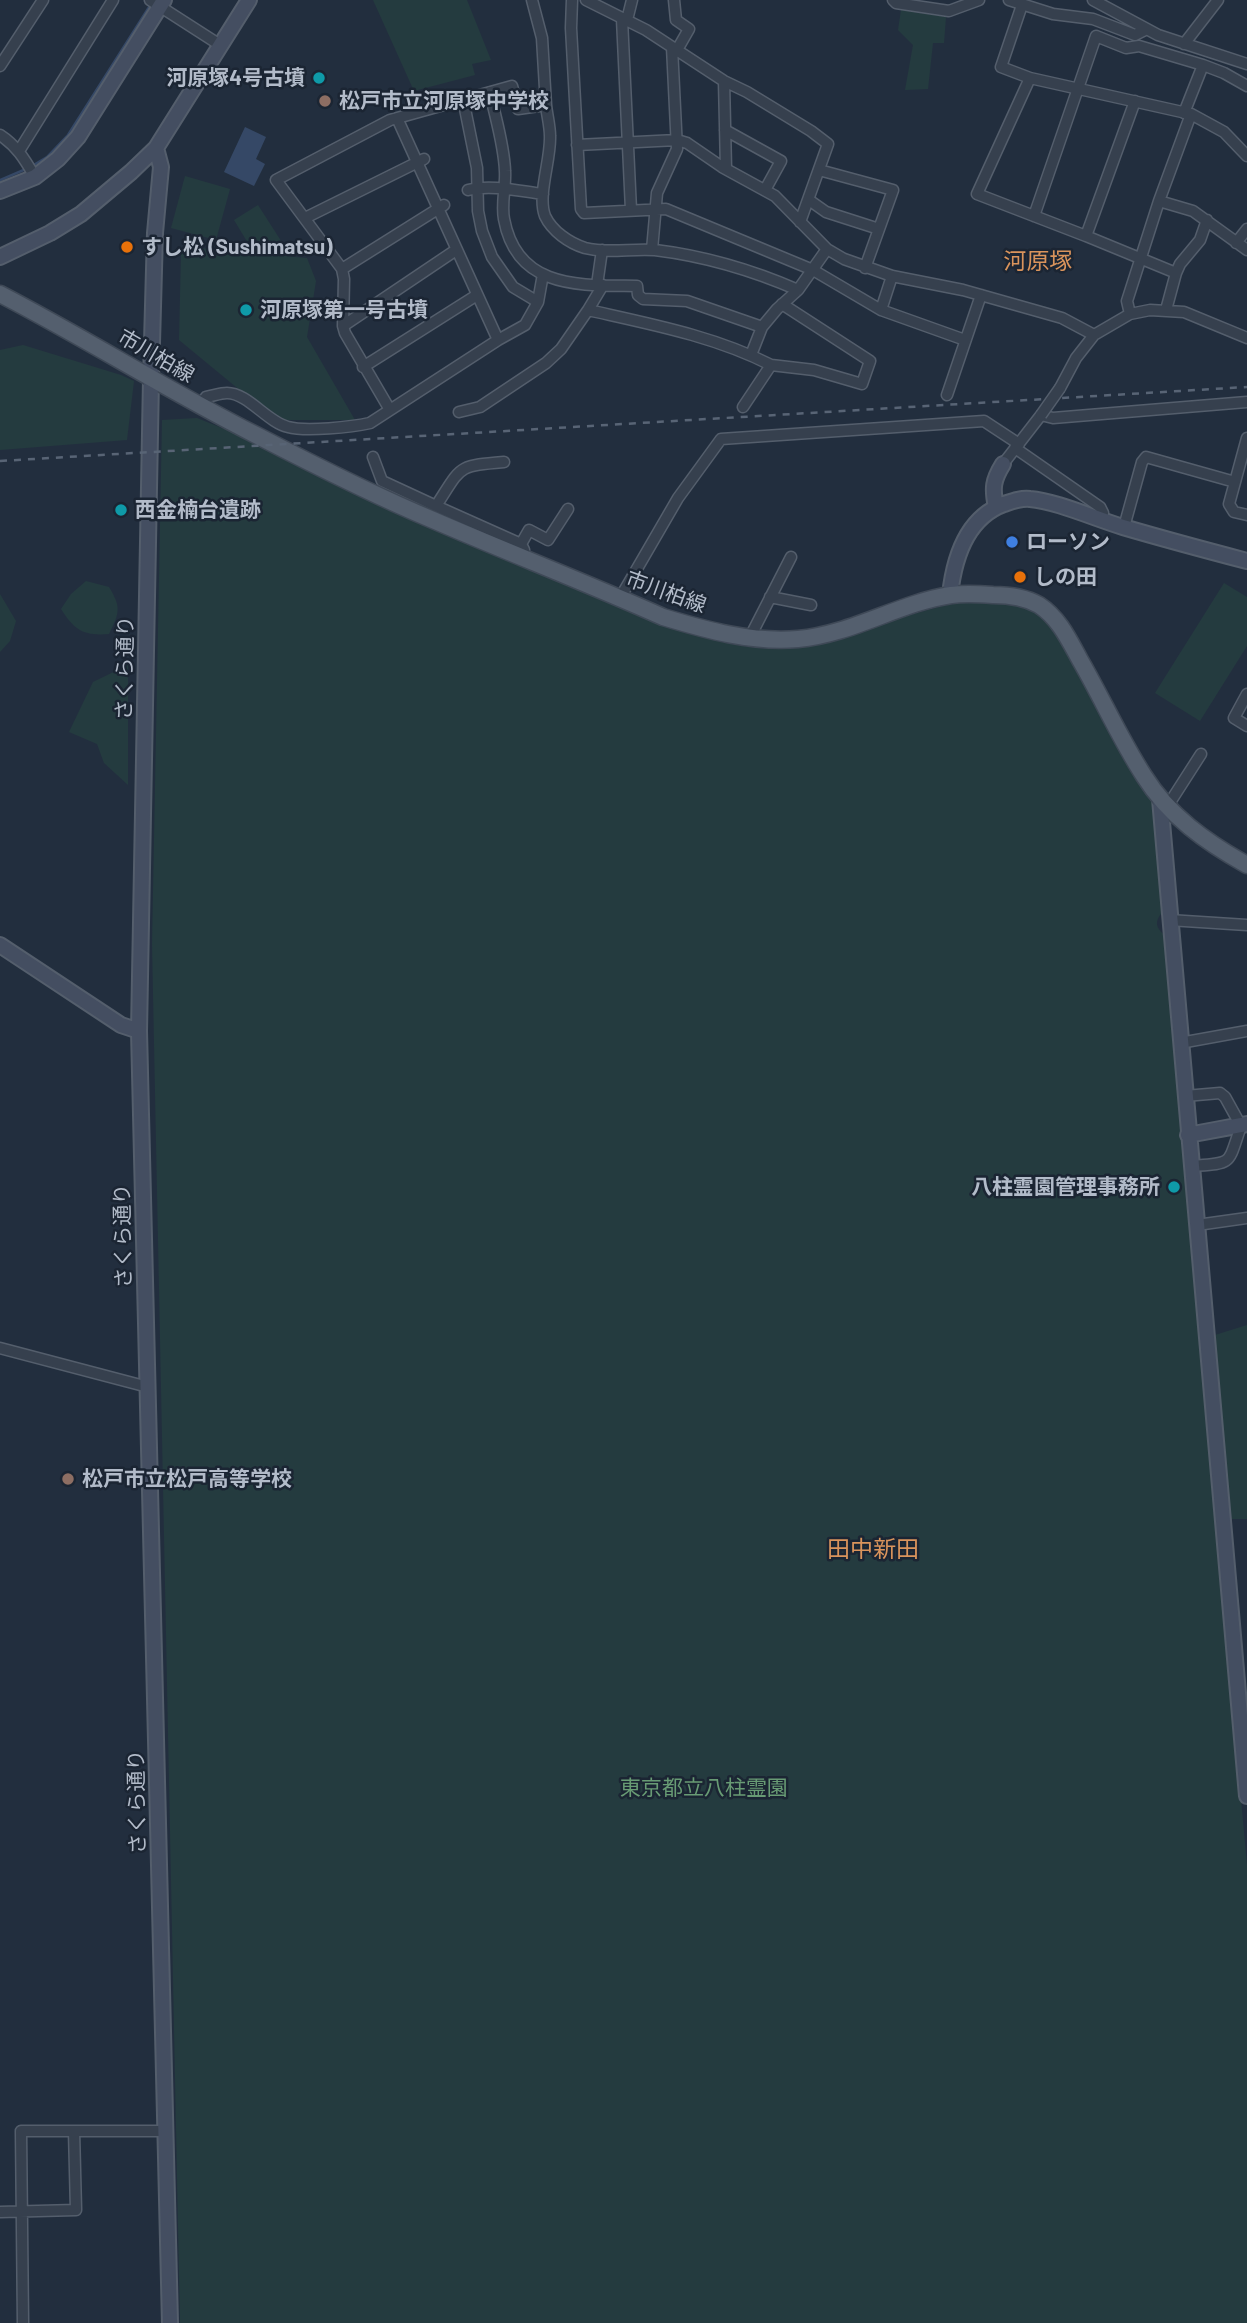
<!DOCTYPE html>
<html>
<head>
<meta charset="utf-8">
<style>
	body { margin:0 }
	canvas { display:block; background:#222e3e }
</style>
</head>
<body>
<canvas width="1247" height="2323"></canvas>
<script>
const context = document.querySelector('canvas').getContext('2d');
context.lineJoin = 'round';
function fillPath(path, color) {
  context.fillStyle = color;
  context.fill(path, 'evenodd');
}
function strokePath(path, color, width, dash) {
  context.strokeStyle = color;
  context.lineWidth = width;
  context.lineCap = dash ? 'butt' : 'round';
  context.setLineDash(dash || []);
  context.stroke(path);
}
function label(font, color, halo, rows, align = 'center') {
  context.font = font + ' Barlow,"Noto Sans JP",sans-serif';
  context.lineWidth = 5;
  context.setLineDash([]);
  context.textBaseline = 'middle';
  context.strokeStyle = halo;
  context.fillStyle = color;
  for (const [text, x, y, turn = 0] of rows) {
    context.save();
    context.translate(x, y);
    context.rotate((+turn || 0) * Math.PI / 180);
    context.textAlign = isNaN(turn) ? turn : align;
    if (halo) context.strokeText(text, 0, 0);
    context.fillText(text, 0, 0);
    context.restore();
  }
}
const green = new Path2D(`
	M373,0H467L491,60L472,64L475,75L414,91Z
	M901,10L946,17L944,43H933L928,89L905,90L913,45L898,30Z
	M185,176L230,189L216,240L171,228Z
	M258,205L285,247L275,255L307,258L316,281L307,337L355,420H276L179,340L181,254L189,247L254,253L234,220Z
	M23,345L121,375L134,381L127,440L0,450V350Z
	M197,418L227,430L279,455L662,624C703,638 747,652 792,648C804,646 817,645 828,642C887,626 974,581 1034,610C1045,616 1053,627 1060,637L1153,802L1165,909C1154,921 1154,927 1167,937L1187,1157L1198,1329L1247,1865V2323H180L152,944L162,420Z
	M86,581L109,587C121,607 120,612 109,634C84,636 75,631 61,609L71,594Z
	M1224,583L1247,597V646L1200,721L1155,693Z
	M0,594L16,621L10,641L0,652Z
	M128,665V785L104,763L97,744L69,732L93,682Z
	M1247,1325V1519H1226L1215,1335Z`);
const water = new Path2D(`
	M245,127L266,137L256,159L265,164L254,186L224,172Z`);
const stream = new Path2D(`
	M32,166L47,157L68,135L151,4
	M0,180L26,169`);
const street = new Path2D(`
	M150,0L220,45
	M572,0L571,28L581,209L584,213L666,209L813,270L881,310L965,340
	M586,0L646,30L724,81L747,92L811,131L828,144L800,222
	M674,0L676,20L689,29L677,50
	M893,0L896,3L949,11L979,0
	M1009,0L1053,14L1093,19L1135,35L1147,29
	M1093,0L1158,35L1247,64
	M1022,5L1001,67L1030,78L1191,114L1224,132L1247,156
	M622,19L631,210
	M627,20L632,0
	M1184,44L1218,0
	M0,66L43,0
	M1030,78L977,194L1086,236L1176,273
	M724,81L726,169
	M490,92C495,117 504,144 505,171C506,186 501,204 504,219C517,290 581,285 637,286L638,295L643,299L687,301L762,327L777,309L798,290
	M463,99L477,168L478,211L482,231L492,257L513,287L538,302
	M546,105C547,115 550,126 550,136C551,160 537,195 545,216C552,231 569,243 585,248C608,254 632,248 655,250C704,256 752,270 798,290L827,249
	M1184,113L1203,65
	M1191,114L1159,201L1193,211L1247,250
	M397,118L498,340
	M725,130L781,161L765,190
	M0,135C17,146 25,160 35,177
	M577,145L677,140L687,143L722,167L775,196L827,249L844,259L892,276L963,290L1062,318L1094,335
	M19,151L113,0
	M819,170L893,190L865,268
	M468,190C491,184 519,191 543,194
	M809,200L826,212L879,229
	M1034,216L1096,36L1126,48L1139,46L1203,65L1224,73L1247,86
	M305,218L424,159
	M1086,236L1135,101
	M1236,243L1247,229
	M652,250L657,193L677,149L672,47
	M342,269L444,205
	M597,285L602,250
	M603,285L588,310C650,324 714,336 771,365L743,407
	M881,310L892,276
	M1166,310L1176,273L1180,264L1200,240L1207,220
	M1130,314L1127,301L1159,201
	M343,326L456,250
	M751,355L762,327
	M771,365L814,370L862,384L870,361L782,304
	M363,367L477,295
	M1060,388L1076,358L1094,335L1130,314L1150,310L1184,312L1247,338
	M947,395L981,295
	M201,406L206,397C213,396 220,393 227,393C248,393 267,422 288,427C306,432 352,427 370,423L498,340L525,325L538,302L543,274
	M390,410L345,333L343,326L344,279L342,269L276,180L390,120L512,86L518,109L546,105L542,38L532,0
	M459,412L480,407L546,363L561,349L588,310
	M1247,438L1229,504L1234,512L1247,515
	M1015,448L1100,507L1103,513L1101,520
	M373,457L382,481L436,506C462,466 456,466 504,462
	M1003,464L1041,415L1053,418L1247,402
	M436,506L521,544
	M1124,527L1142,462L1146,457L1235,482
	M524,550L521,544L529,530L548,540L568,509
	M770,597L811,605
	M620,598L678,498L721,439L984,421L1019,444
	M750,637L791,557
	M1247,694L1234,718L1247,726
	M1167,807L1201,754
	M1169,920L1247,925
	M1180,1043L1247,1031
	M1185,1096L1220,1093L1225,1097L1241,1126C1227,1166 1234,1163 1191,1166
	M1197,1225L1247,1218
	M0,1348L148,1387
	M0,2212L76,2210L74,2131
	M23,2323L21,2131H166`);
const secondary = new Path2D(`
	M156,148L161,167L155,233L151,379L139,1031L170,2323
	M0,191L35,177L58,159L78,137L164,0
	M0,257L50,233L81,214L131,172L156,148L249,0
	M996,507C992,488 993,480 1003,464
	M950,595C954,558 966,518 1004,504C1013,501 1021,498 1030,499C1056,501 1096,519 1123,527C1164,539 1205,550 1247,561
	M1160,799L1247,1796
	M0,945L121,1025L139,1031
	M1188,1135L1247,1124`);
const primary = new Path2D(`
	M0,294C87,339 169,391 256,435C314,465 373,495 433,520C509,553 587,583 663,617C706,630 752,643 798,639C852,634 899,603 951,595C965,593 980,594 993,595C1009,595 1025,597 1039,605C1059,618 1069,640 1080,660C1102,698 1120,739 1144,776C1169,816 1206,842 1247,865`);
const rail = new Path2D(`
	M0,461L1247,387`);
const streetBridge = new Path2D(`
	M1041,415L1060,388`);
const markers = [
	[319,78,7,"#0f9aa8"],
	[325,101,7,"#8d6e63"],
	[127,247,7,"#e8710a"],
	[246,310,7,"#0f9aa8"],
	[121,510,7,"#0f9aa8"],
	[1012,542,7,"#3f7fe0"],
	[1020,577,7,"#e8710a"],
	[1174,1187,7,"#0f9aa8"],
	[68,1479,7,"#8d6e63"]
];
const poiNames = [
	["河原塚4号古墳",305,78,"right"],
	["松戸市立河原塚中学校",339,101],
	["すし松 (Sushimatsu)",141,247],
	["河原塚第一号古墳",260,310],
	["西金楠台遺跡",135,510],
	["ローソン",1026,542],
	["しの田",1034,577],
	["八柱霊園管理事務所",1160,1187,"right"],
	["松戸市立松戸高等学校",82,1479]
];
const streetNames = [
	["市川柏線",156,356,30],
	["市川柏線",666,592,20],
	["さくら通り",125,668,-89],
	["さくら通り",123,1236,-91],
	["さくら通り",137,1802,-91]
];
const parkNames = [
	["東京都立八柱霊園",704,1788]
];
const neighbourhoodNames = [
	["河原塚",1038,261],
	["田中新田",873,1549]
];
fillPath(green, '#243b3f');
fillPath(water, '#354866');
strokePath(stream, '#354866', 2.5);
strokePath(street, '#545e6c', 13);
strokePath(secondary, '#545e6c', 18);
strokePath(primary, '#3f4957', 19);
strokePath(street, '#36404e', 10);
strokePath(secondary, '#444e61', 14);
strokePath(primary, '#545f6e', 16);
strokePath(rail, '#586475', 2.5, [7, 7]);
strokePath(streetBridge, '#545e6c', 13, []);
strokePath(streetBridge, '#36404e', 10);
for (const [x, y, r, color] of markers) {
  const dot = new Path2D();
  dot.arc(x, y, r, 0, 2 * Math.PI);
  context.fillStyle = color;
  context.fill(dot);
  strokePath(dot, '#1b2533', 2.5);
}
label('bold 21px', '#b2bbc9', '#1b2533', poiNames, 'left');
label('21px', '#b2bbc9', '#1b2533', streetNames);
label('21px', '#689b74', '#1b2533', parkNames);
label('23px', '#da945c', '#1b2533', neighbourhoodNames);
</script>
</body>
</html>
